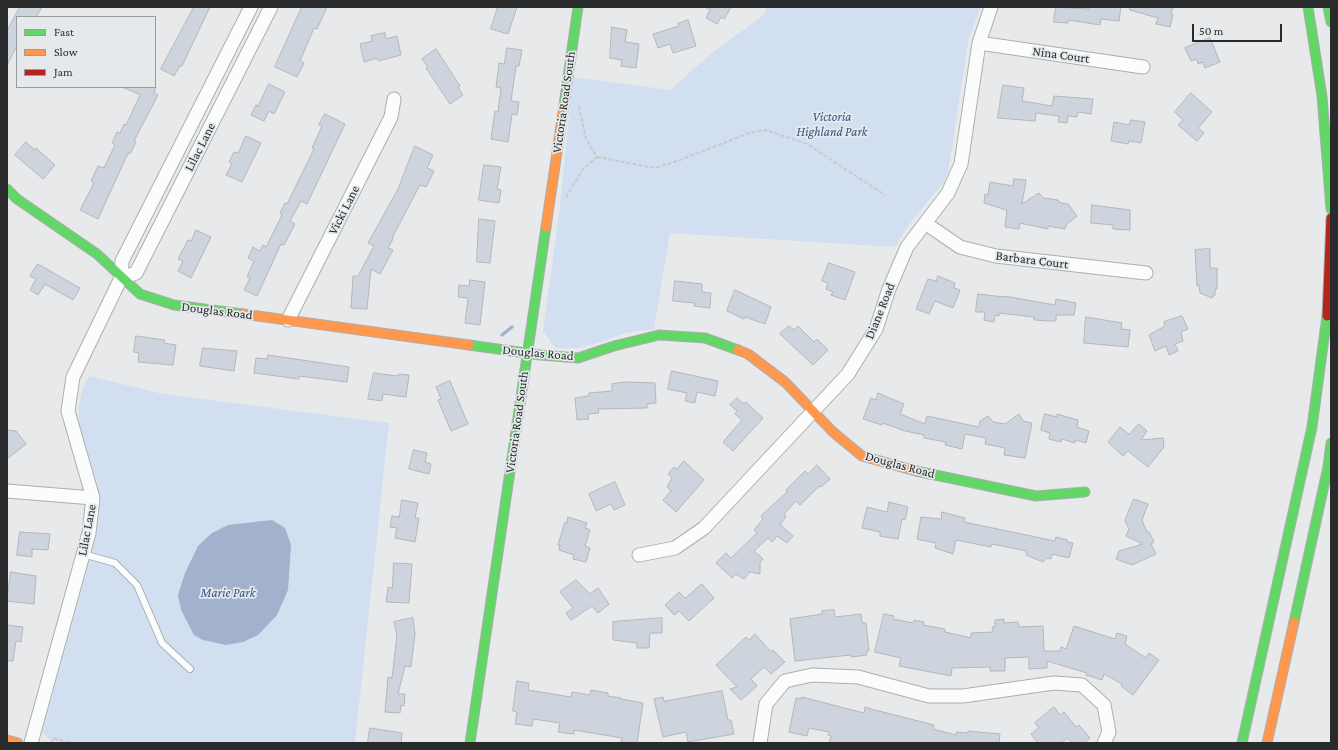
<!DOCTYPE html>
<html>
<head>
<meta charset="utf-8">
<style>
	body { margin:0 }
	#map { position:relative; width:1338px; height:750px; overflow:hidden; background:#e7e9eb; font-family:"Crimson Pro",serif }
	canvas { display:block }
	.frame { position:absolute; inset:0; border:8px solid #292a2b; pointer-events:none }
	.legend { position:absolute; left:16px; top:16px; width:140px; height:72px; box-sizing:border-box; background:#e6e9ec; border:1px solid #9a9d9f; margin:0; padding:5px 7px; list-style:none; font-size:12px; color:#292a2b }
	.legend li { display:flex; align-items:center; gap:8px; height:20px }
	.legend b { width:20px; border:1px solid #9a9d9f }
	.scale { position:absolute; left:1192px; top:24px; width:90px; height:18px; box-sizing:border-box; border:2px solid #292a2b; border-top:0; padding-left:5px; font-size:12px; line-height:14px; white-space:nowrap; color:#292a2b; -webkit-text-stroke:3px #e6e9ec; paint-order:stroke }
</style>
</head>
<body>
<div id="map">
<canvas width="1338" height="750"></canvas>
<div class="frame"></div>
<ul class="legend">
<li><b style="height:5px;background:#63d668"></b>Fast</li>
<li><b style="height:5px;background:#ff974d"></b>Slow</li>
<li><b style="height:5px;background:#b3261e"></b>Jam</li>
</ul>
<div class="scale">50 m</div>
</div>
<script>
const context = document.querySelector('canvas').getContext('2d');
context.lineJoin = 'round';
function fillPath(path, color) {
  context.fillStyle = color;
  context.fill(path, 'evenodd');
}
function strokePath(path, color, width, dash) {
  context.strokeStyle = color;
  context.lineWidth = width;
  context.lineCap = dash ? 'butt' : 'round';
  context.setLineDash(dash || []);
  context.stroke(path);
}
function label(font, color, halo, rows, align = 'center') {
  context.font = font + ' "Crimson Pro",serif';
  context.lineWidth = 3.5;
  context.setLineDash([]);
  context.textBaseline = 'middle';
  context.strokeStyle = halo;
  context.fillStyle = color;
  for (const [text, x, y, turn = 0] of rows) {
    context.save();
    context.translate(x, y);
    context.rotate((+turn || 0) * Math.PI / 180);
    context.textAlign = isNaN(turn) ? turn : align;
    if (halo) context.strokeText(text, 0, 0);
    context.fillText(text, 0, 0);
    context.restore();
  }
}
const green = new Path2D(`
	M767,7H981L969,37L948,172L943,183L908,226L895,247L670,233L654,329L625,333L601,342L578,348H555L543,331L560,207L573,77L670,90L713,52L764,15Z
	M89,376L163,394L389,423L355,743H63L50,740L42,732L87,569L99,515L97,482L78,425L79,405L83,387Z`);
const water = new Path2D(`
	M272,520L285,528L291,545L288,590L277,615L258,635L243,642L226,645L203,640L194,635L181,610L178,595L185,573L198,546L212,533L228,525Z`);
const stream = new Path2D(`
	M502,335L512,327`);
const building = new Path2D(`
	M20,7H42L36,17H17V46L7,65V31Z
	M194,7H210L182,66H180L174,76L161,69Z
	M302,7H327L317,29L314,28L300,61L304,63L297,77L275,67Z
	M498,7H517L508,34L491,29Z
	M705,7H731L724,19L721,17L717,24L706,18L710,10Z
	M1056,7L1089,9V7H1121L1119,21L1101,19L1100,25L1068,20V23L1054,22Z
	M1130,7H1173L1171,15H1173L1170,27L1156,24L1158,18L1130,10Z
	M688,20L696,46L673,53L670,44L658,48L653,34L679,26L678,24Z
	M612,27L627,30L625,42L639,44L636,68L621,66L622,60L610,58Z
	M385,33L386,39L397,36L401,55L378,61L377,58L364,62L360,44L372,41L371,36Z
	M1210,38L1220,62L1205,68L1203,62L1198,64L1197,59L1191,61L1185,48Z
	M507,48L522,50L519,66H516L511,101L519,102L517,115L512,114L508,142L491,139L495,111L498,112L501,88L496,87L499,63L504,64Z
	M436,49L460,86L458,87L463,95L450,104L426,68L428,67L422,59Z
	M269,84L285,92L274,114L269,111L264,121L251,115L256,105L258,106Z
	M1003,85L1024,88L1022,101L1052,106L1054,96L1093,99L1091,114L1078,112L1077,117L1068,116L1067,123L1058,122L1059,116L1036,113L1035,121L998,118Z
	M122,87H156L154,93L158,95L134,141L136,142L130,154L128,153L98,219L80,210L94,183L91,181L98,166L104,168L115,145L112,143L117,132L120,133L124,124L126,125L140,95Z
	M1191,93L1212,112L1198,128L1204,133L1197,141L1178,125L1183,120L1175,112Z
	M325,114L345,124L307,204L301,201L290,221L295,224L284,245L281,244L257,296L244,290L250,278L247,277L254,261L248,258L253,247L260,251L263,245L266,247L282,215L280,213L285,203L287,204L314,149L312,148L322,126L319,125Z
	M1131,120L1145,122L1141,143L1129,141L1128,144L1111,141L1114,122L1129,125Z
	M246,136L261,143L242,182L226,175L232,164L229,162L234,152L238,153Z
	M26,142L35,150L36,148L55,165L43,179L15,155Z
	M415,146L433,155L427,168L434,171L426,187L420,185L392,238L393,239L388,248L393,250L380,274L371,269L367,309L351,308L353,276H358L374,246L368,243L398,189Z
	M484,165L501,167L497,189L501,190L499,203L479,200Z
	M1014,179L1026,180L1022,204L1039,193L1043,198L1058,200L1061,203L1068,204L1077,216L1066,225L1065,229L1048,226V229L1020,223L1019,229L1005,227L1007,210L984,203L985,194L988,195L990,182L1013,186Z
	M1092,205L1130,210V230L1113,229V225L1091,223Z
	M479,219L495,221L490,263L477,262Z
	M196,230L211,237L191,278L178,271L183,261L178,259L188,240L191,241Z
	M1210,249V268H1217V289H1215V295L1212,298L1200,293L1199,285L1197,286L1195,250Z
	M829,263L855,272L845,300L831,295L833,292L826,289L828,283L822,281Z
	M38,264L80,288L73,300L45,284L38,295L30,290L36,279L30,276Z
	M938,276L955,283L954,288L960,290L953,308L935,301L929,314L916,309L928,279L936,281Z
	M470,280L485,282L480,325L465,323L468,298L458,297L459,285L469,286Z
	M675,281L702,284V292L711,293L710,308L694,306L695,303L673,301Z
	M735,290L771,307L765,324L745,317L744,319L727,311Z
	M978,294L1004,297V296L1055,305L1056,299L1076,303L1074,315H1056V321H1048L1034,320V317L999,313V316L995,315L994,322L984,320L985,312H976Z
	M1182,316L1188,329L1181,332L1183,341L1175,344L1178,351L1169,355L1166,346L1155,351L1149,335L1165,326L1164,322Z
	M1086,317L1122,323L1121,329L1130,330L1128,347L1084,343Z
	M789,326L794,330L798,326L814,342L817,339L828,350L813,365L780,334Z
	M136,336L165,340L164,343L176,345L173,365L138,362L139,353L134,352Z
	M203,348L237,351L234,371L200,366Z
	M268,355L349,367L347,382L299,376V379L254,373L256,358L267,359Z
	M672,371L718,381L715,396L697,392L695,403L685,401L687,393L668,389Z
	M374,373L398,376L399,374L409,375L406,397L383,394L382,401L368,399Z
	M450,381L468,424L451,431L438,400L441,399L436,387Z
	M627,382L655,383L656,403L647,404V408L598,409L599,413L588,414L589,419L577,420L575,398L589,396V393L612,391V384Z
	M878,393L904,404L900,414L925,424L927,416L979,427L980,421L988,416L993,422L1005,424L1019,414L1023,421L1032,423L1025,458L1004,455L1005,448L985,444L986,438L965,434L962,449L945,445L946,442L924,438V435L905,431L883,423L882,425L863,419L871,398L876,400Z
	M737,398L744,404L746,402L763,418L733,451L723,442L742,420L735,414L737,411L730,405Z
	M1045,414L1057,417V414L1078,420L1077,427L1089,431L1086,443L1075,440V443L1062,439L1061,442L1049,439L1050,433L1041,430Z
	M1139,424L1147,431L1141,440L1163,438L1164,447L1148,467L1128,451L1123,456L1108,442L1120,427L1129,434Z
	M7,430L16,431L26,444L7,459Z
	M414,450L427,453L425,462L431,464L429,474L409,469Z
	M684,461L704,480L676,512L663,500L671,491L667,487L672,478L668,474L674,467L677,469Z
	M817,465L830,479L821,487L819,486L800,505L796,501L784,514L786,517L780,524L793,536L787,543L777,536L772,542L768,538L754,551L763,559L760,563V574L750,572L744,579L736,574L732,578L716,563L726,553L731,558L757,533L754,530L763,519L761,516L787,492L786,490L805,471L808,474Z
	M615,482L625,505L614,510L611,504L596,511L589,494Z
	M1134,499L1148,504L1142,520L1147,532H1149L1154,542L1151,544L1156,554L1132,565L1116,559L1119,551L1143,544L1126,536L1129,529L1125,521Z
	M402,500L418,503L415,518H419L415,542L395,538L397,528L390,527L392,516L399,517Z
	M889,502L908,507L905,520L902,519L898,539L880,536V532L862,528L867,507L887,512Z
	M942,512L965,518L964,522L1055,541L1056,537L1067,540V542L1073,543L1069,558L1052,554L1051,559L1047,558L1043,562L1026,555L1027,551L992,544L991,547L956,540L953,554L935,548L936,543L917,539L921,517L941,519Z
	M568,517L587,523L585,528L590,530L585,546L590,548L586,562L573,559L574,555L559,550L560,545H558L565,522L567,523Z
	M20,532L50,534L48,550L32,549V557L17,555Z
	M394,563L412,564L409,603L386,602L388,587L392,588Z
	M11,572L36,576L34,604L7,601Z
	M576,580L590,594L598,588L609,604L598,613L592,606L571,620L566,613L573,608L560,592Z
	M702,584L714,598L689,621L679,611L674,615L665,605L679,592L685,598Z
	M834,610L835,617L861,614L862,623H866L869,651H866L867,655L851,657V655L795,661L790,619L822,614V611Z
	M884,614L894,616L893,619L913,623L914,620L924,622L923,625L945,629V632L971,638V633L993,632L992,627H995V620L1004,619V623L1018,622L1019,627L1043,626L1044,651H1060L1061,647L1066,649L1074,626L1115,639L1117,633L1127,636L1125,644L1146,658L1149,653L1159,660L1133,695L1121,686L1122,684L1104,674L1102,680L1086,675L1087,673L1047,661V668L1029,669V657L1005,658V671H990V667L952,668L951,676L899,666L901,658L875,652Z
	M413,618L415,634L411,667L405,666L398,694H405L404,706L401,705L400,713L385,712L388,677L392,678L397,635L394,622Z
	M662,618V633H650L649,648H637V643L613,640V622Z
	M7,625L23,627L21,642L16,641L13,661H7Z
	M755,634L771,652L773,650L785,662L771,674L764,667L751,679L757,686L741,700L730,689L737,687L716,665L746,637L749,640Z
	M517,681L529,683L528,690L571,697L572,692L590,695L591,690L608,693V696L621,698V699L643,703L637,743L621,742L622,738L574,730V734L558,732L560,723L533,719L532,726L515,724L517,712L513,711Z
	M722,691L728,720H731L734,734L688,742L686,732L663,737L654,699L663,697L664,701Z
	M802,697L864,713L865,707L875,710L934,725L933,729L956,735V732L968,733V731L1000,734L999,743H829L831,736L828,735L829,732L809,728L807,736L789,732L796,698L801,699Z
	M1054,707L1060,715L1064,712L1076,727L1079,725L1090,738L1084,743H1072L1068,738L1061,743H1038L1031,734L1039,728L1035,723Z
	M370,728L402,733L401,743H368Z`);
const path = new Path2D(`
	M597,157L655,168L680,160L749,133L766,130L807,144L885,195
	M566,197L583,169L597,157L586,139L579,106
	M52,743L53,738L71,743`);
const lane = new Path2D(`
	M83,554L115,563L137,585L162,643L190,669`);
const street = new Path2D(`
	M979,43L1143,67
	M925,223L960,247L996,256L1146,273
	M121,278L136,273L271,7
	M288,320L391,117L394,99
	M7,491L93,498
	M639,555L675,548L704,528L848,374L876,329L889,289L907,247L948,193L961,164L979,43L991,7
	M31,743L89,533L93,498L68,411L73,377L121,278L122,261L251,7
	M760,743L766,704L785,681L812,675L858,677L929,696H963L1054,683L1082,685L1104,705L1109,732L1104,743`);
const fast = new Path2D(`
	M1308,7L1322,96L1331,209
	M1328,7L1331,22
	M564,105L578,7
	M7,189L17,199L97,254L140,294L174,305L243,314
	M469,345L540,355L578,358L614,346L659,335L705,338L738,350
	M916,471L1036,496L1085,492
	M1294,622L1328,467L1331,443
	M470,743L546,227
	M1242,743L1312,427L1327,316`);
const slow = new Path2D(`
	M546,227L564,105
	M243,314L469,345
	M738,350L748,354L785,382L833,432L862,456L916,471
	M7,740L18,743
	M1267,743L1294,622`);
const jam = new Path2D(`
	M1327,316L1331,218`);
const streetNames = [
	["Nina Court",1061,55,8],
	["Victoria Road South",564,102,-82],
	["Lilac Lane",200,147,-63],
	["Vicki Lane",344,210,-63],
	["Barbara Court",1032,260,7],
	["Douglas Road",217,311,7],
	["Diane Road",880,311,-68],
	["Douglas Road",538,353,5],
	["Victoria Road South",517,422,-82],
	["Douglas Road",900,465,15],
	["Lilac Lane",87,530,-79]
];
const parkNames = [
	["Victoria",832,117],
	["Highland Park",832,132],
	["Marie Park",228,593]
];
fillPath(green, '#d2dff1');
fillPath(water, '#a2b1cc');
strokePath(stream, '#a2b1cc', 3.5);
fillPath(building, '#ced4dd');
strokePath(building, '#b5b6b8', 1);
strokePath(lane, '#acaeaf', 8);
strokePath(street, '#acaeaf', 15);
strokePath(fast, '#acaeaf', 11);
strokePath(slow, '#acaeaf', 11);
strokePath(jam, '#acaeaf', 11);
strokePath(path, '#c9c9ca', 2, [4, 2]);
strokePath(lane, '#fbfcfc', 6);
strokePath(street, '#fbfcfc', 13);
strokePath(fast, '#63d668', 9);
strokePath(slow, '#ff974d', 9);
strokePath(jam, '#b3261e', 9);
label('13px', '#292a2b', '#e6e9ec', streetNames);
label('italic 13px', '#345486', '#e6e9ec', parkNames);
</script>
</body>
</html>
